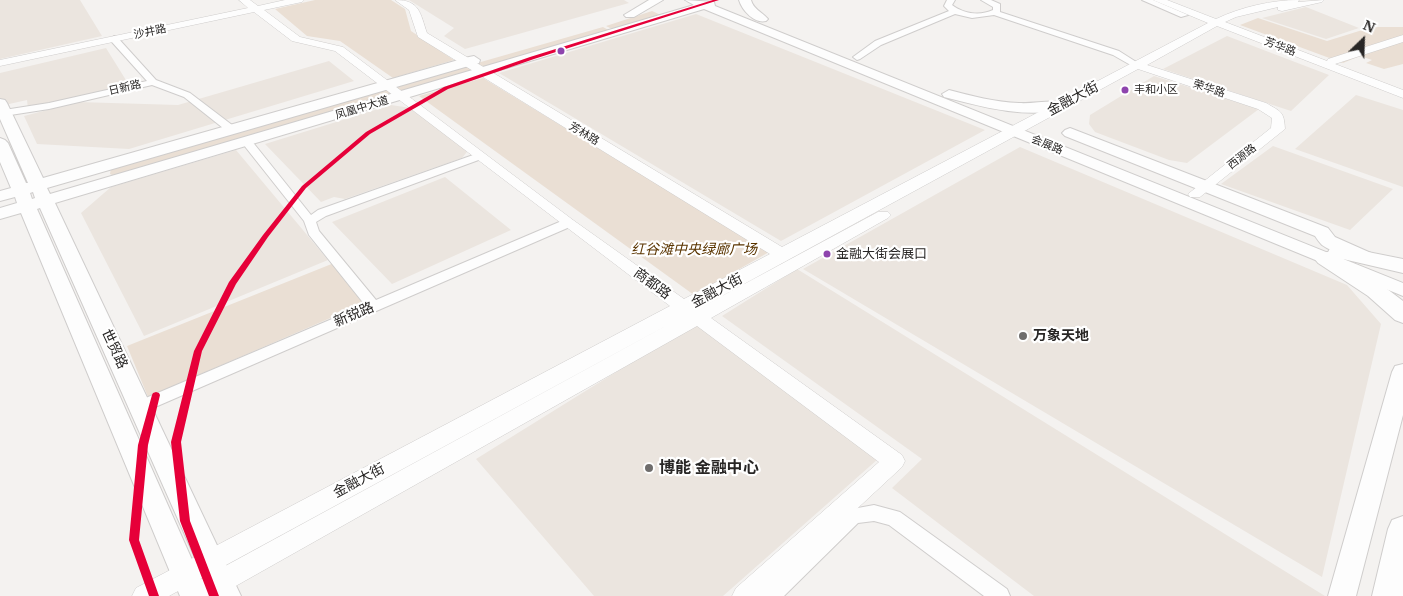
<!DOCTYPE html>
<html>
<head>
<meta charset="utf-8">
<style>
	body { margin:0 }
	#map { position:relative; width:1403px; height:596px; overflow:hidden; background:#f4f2f0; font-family:Merriweather,serif }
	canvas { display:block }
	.north { position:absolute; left:1338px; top:15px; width:50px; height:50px; -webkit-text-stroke:4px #fff; paint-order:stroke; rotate:24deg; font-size:14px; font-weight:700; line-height:20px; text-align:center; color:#282625 }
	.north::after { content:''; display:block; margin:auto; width:18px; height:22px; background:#282625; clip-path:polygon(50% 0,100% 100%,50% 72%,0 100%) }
</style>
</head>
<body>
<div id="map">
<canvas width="1403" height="596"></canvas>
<div class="north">N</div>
</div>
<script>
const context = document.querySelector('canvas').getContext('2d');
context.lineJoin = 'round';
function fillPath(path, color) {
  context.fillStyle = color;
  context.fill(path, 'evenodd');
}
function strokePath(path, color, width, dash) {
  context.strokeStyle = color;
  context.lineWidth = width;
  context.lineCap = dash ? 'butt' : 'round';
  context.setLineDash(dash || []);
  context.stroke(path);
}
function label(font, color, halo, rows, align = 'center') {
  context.font = font + ' Merriweather,"Noto Sans SC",serif';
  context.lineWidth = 4.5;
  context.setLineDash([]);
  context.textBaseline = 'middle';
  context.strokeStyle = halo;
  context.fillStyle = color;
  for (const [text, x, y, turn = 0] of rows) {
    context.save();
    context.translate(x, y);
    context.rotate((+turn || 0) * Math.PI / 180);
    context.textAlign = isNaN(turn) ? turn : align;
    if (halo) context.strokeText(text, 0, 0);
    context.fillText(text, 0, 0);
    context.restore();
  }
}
const built = new Path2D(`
	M0,0H80L102,36L0,59Z
	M409,0H624L629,3L465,49L444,36L454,28Z
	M1306,7L1359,28L1326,39L1262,18Z
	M696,14L985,130L781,241L499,73Z
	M1227,36L1329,75L1291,111L1163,69Z
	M106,48L129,85L28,109L27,100L0,106V73Z
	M329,61L354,81L129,149L37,144L24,116L78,102L178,105Z
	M1154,76L1259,109L1187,163L1169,160L1095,132L1089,124L1090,115Z
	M1356,95L1403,110V187L1295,149Z
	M391,105L411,108L470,148L462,158L345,199L334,197L321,202L265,144Z
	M1273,146L1393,189L1350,230L1221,184Z
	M1020,147L1347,285L1381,324L1322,577L803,269Z
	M236,150L328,260L144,336L81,213L111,187Z
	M445,177L511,230L392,284L332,222Z
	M797,269L1325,596H1034L892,488L922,459L722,316Z
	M695,323L878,459L723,596H594L476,459Z`);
const green = new Path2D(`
	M315,0H391L405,9L411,31L454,60L393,78L340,41L307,36L275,9Z
	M652,11L663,16L616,31L606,26Z
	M1258,18L1327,41L1372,27H1403V64L1384,69L1366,63L1372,60L1360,56L1343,63L1240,25Z
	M603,27L612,32L116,177L110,174L111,168Z
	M483,78L769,252L694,295L419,96Z
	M334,263L365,303L148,397L127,346Z`);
const minor = new Path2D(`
	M947,0H955L952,5C964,14 980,16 993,10V7L981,0H991L1000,4V12L1119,51L1141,65L1140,67H1134L1113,55L994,15L972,18L955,14L881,45L860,59L857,60L853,57L875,41L949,11L944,6Z
	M1142,0H1153L1188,15L1181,17Z
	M114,36L117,37L156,80L190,93L236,128L237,130L236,132H228L184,97L152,85L49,109L4,116L0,114V111L4,110L49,103L147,81L111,41L110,39Z
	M247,139L251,140L311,215L318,210L476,154H484L485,156L484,158L326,216L316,222L319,231L376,300L564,220H572L574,223L572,226L146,411L140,413L134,411L132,407L134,403L365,305L309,235L304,221L243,144L242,142Z
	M874,505L900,512L1007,589L1010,596H984L889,525L874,521L858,523L784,596H760L763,589L847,510Z`);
const tertiary = new Path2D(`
	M239,0H250L258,6L285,0H304L302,2L264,10L300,37L343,47L573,220L684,299L770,254L418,37L409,10L395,0C420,0 420,13 427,33L782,247L1208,23L1153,0H1167L1216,19C1241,7 1272,0 1299,0L1298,2L1324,0L1322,2L1282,11L1278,10V7L1236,17L1225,22L1327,61L1328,59L1403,35V42L1335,64L1403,90V98L1217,26L1147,65L1266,103C1281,112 1284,111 1285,129L1200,197H1190L1188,194L1271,128L1272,118L1258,109L1138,69L698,309L878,212H888L891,215L888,218L711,318L902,455L905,461L902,467L763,596H732L736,588L879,462L697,326L218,596H181L185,588L684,316L169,596H132L136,588L670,306L335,51L292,41L254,12L0,66V60L248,8Z`);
const secondary = new Path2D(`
	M649,0H663L634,17H626L624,15Z
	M685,0L714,2L715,6L1403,283V296L704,9L55,203L241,596H212L40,208L37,209L208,596H180L21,213L0,219V208L17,203L15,197L0,201V191L11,188L0,162V138L5,140L8,143L26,183H28L0,119V99L5,100L7,103L43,178L469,57L474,56L480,60L479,63L47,188L50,194L694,5ZM33,192L35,198L32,199L30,193Z
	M739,0H751C753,9 762,12 768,19L766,21C754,24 742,10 739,0Z
	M949,90C972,96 995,102 1019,103C1034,104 1052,99 1066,103L1068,106L1066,109C1025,119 983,107 944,97L942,94Z
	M1070,128L1328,228L1335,237L1371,253L1373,257L1371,261C1360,264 1332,252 1322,245C1320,243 1317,239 1315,236L1065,136L1062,133L1065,130Z
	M1403,364V415L1356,596H1328L1392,372L1395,366Z`);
const primary = new Path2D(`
	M1338,246L1403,259V273L1343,259L1374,279L1403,301V323L1395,320L1368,296L1318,263L1314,258L1318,253L1328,252L1331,247Z
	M1403,516V596H1372L1388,529L1392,520Z`);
const metro1 = new Path2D(`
	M713,0H719L534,59L448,89L370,134L306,188L268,237L236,284L202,351L181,442L190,521L219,596H209L180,521L171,442L194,351L229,282L263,235L302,186L366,132L444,87L530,57Z
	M156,392L159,393L160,395L148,445L139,540L159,596H149L129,540L138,445L152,395L153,393Z`);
const markers = [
	[561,51,4.5,"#8e44ad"],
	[1125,90,4.5,"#8e44ad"],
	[827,254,4.5,"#8e44ad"],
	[1023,336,5,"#6f6d6c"],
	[649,468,5,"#6f6d6c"]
];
const farStreetnames = [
	["沙井路",150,32,-12],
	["芳华路",1280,47,21],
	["日新路",125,88,-13],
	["荣华路",1209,89,18],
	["凤凰中大道",362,108,-17],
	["芳林路",584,134,31],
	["会展路",1047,145,22],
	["西源路",1242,157,-38]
];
const farBusnames = [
	["丰和小区",1134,90]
];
const busNames = [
	["金融大街会展口",836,254]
];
const streetNames = [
	["金融大街",1073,99,-28],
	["商都路",652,284,36],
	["金融大街",717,291,-28],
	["新锐路",354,315,-23],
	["世贸路",114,349,65],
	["金融大街",359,481,-28]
];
const parkNames = [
	["红谷滩中央绿廊广场",694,250]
];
const poiNames = [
	["万象天地",1033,336]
];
const nearPoinames = [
	["博能 金融中心",659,468]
];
fillPath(built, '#ebe5df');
fillPath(green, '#eadfd4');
strokePath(minor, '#cfcdcc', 2);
strokePath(tertiary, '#cfcdcc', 1);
strokePath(secondary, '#cfcdcc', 2);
strokePath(primary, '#cfcdcc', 2);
fillPath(minor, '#fdfdfd');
fillPath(tertiary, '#fdfdfd');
fillPath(secondary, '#fdfdfd');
fillPath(primary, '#fdfdfd');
fillPath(metro1, '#e60039');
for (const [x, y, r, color] of markers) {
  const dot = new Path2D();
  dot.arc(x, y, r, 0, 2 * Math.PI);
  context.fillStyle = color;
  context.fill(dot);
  strokePath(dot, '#fff', 2);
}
label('11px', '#282625', '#fff', farStreetnames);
label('11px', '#282625', '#fff', farBusnames, 'left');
label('13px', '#282625', '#fff', busNames, 'left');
label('14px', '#282625', '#fff', streetNames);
label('italic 14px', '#5b3500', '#fff', parkNames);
label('bold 14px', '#282625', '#fff', poiNames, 'left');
label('bold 16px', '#282625', '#fff', nearPoinames, 'left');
</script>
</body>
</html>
